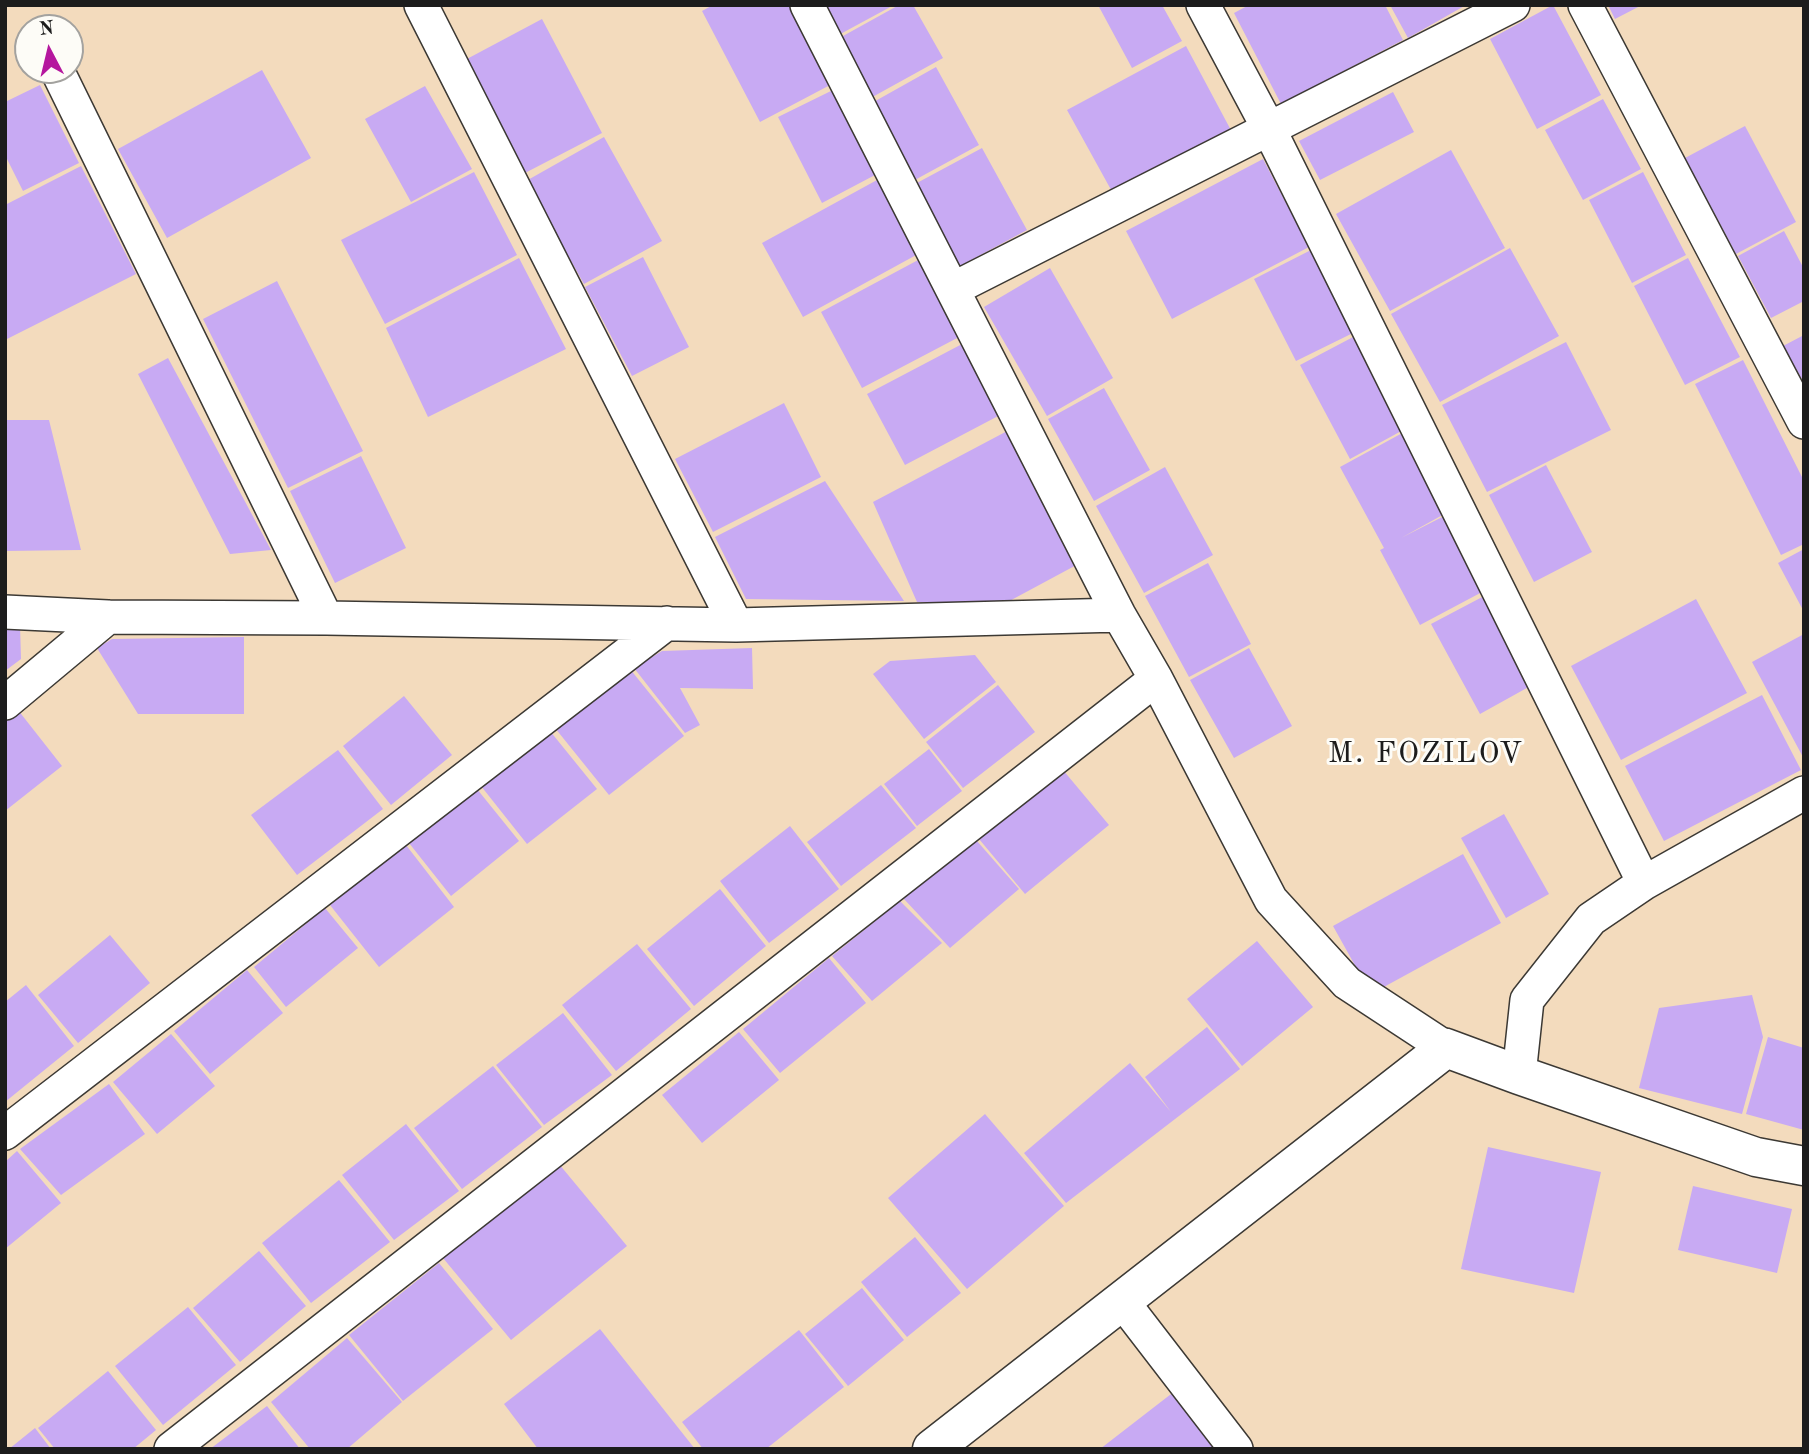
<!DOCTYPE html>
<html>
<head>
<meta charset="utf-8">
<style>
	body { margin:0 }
	#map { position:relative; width:1809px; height:1454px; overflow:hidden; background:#f3dbbd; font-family:"Old Standard TT",serif }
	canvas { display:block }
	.frame { position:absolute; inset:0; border:7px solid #1c1c1c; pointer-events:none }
	.north { position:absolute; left:14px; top:14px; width:70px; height:70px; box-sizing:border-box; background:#fdfcf7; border:2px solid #a3a29f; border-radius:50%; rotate:353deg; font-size:19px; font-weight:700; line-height:28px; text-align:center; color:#1c1c1c }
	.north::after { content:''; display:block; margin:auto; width:24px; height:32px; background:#b5179e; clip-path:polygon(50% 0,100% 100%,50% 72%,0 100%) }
</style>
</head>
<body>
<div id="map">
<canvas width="1809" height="1454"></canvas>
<div class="frame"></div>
<div class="north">N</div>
</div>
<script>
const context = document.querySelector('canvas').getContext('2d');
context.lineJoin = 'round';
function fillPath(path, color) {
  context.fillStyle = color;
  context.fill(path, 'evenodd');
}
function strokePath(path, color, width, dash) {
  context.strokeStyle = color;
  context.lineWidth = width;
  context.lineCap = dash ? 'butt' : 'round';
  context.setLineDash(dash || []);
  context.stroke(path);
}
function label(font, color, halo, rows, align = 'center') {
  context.font = font + ' "Old Standard TT",serif';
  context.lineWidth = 6;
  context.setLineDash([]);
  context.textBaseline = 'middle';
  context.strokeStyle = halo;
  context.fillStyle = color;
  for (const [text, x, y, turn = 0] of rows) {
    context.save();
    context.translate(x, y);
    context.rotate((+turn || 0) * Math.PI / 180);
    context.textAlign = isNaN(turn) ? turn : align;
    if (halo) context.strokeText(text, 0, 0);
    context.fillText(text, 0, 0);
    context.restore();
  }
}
const building = new Path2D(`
	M713,5H790L832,84L760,122L702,11Z
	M815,5H894L833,38Z
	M899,5H913L943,58L867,100L834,41Z
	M1098,5H1162L1182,41L1132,68Z
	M1249,5H1385L1403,40L1281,104L1234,13Z
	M1390,5H1466L1408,38Z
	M1553,5L1601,95L1537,129L1490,39Z
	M1608,5H1642L1615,19Z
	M542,19L602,133L525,173L465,60Z
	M1186,46L1233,134L1115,197L1067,110Z
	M936,67L979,145L913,181L870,104Z
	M262,70L311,158L167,238L118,149Z
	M40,85L79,163L23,191L5,155V102Z
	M425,86L472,169L411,202L365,119Z
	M835,89L875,175L822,203L778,117Z
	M1393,92L1414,132L1320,180L1299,141Z
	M1603,99L1641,169L1583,200L1545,130Z
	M1745,126L1796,222L1736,254L1685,158Z
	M604,137L662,241L584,284L526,181Z
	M982,148L1027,230L960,266L915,184Z
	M1451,150L1505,248L1390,311L1336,214Z
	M1263,159L1309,247L1172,319L1126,231Z
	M81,166L136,274L5,340V205Z
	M474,172L517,255L385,324L341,240Z
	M1643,172L1686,255L1632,283L1589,200Z
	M877,180L918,254L803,317L762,243Z
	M1784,231L1804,269V301L1771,318L1738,256Z
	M1510,248L1559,336L1440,402L1391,314Z
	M1311,250L1353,333L1296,361L1254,279Z
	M643,257L689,347L632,376L585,287Z
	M519,258L566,349L428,417L386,328Z
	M1688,258L1740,357L1685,385L1634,286Z
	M920,259L961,336L862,388L821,312Z
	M1050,268L1113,378L1047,416L984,307Z
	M277,281L363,451L288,488L203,319Z
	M1804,335V383L1783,346Z
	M1355,336L1405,429L1350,459L1300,365Z
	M1566,342L1611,430L1487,492L1442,405Z
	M964,343L1002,414L905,465L867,394Z
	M168,358L271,550L230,554L138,374Z
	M1743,360L1804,481V544L1781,555L1695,384Z
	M1104,388L1150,470L1094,501L1048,419Z
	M784,403L821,477L713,532L675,459Z
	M5,420H49L81,550L5,551Z
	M1011,429L1082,562L1002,605L917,602L873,502Z
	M1406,431L1448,512L1401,538L1448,514L1484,591L1420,625L1380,550L1384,548L1340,467Z
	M361,456L406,548L335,583L290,491Z
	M1546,465L1592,552L1534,582L1489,495Z
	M1165,467L1213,555L1144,593L1096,506Z
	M825,481L904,601L746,599L715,537Z
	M1804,549V612L1778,563Z
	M1208,563L1251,644L1189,677L1145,596Z
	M1486,595L1534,684L1480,714L1431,624Z
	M1696,599L1747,693L1621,760L1571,666Z
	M20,625L21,659L5,671V626Z
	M1804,634V759L1752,662Z
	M244,637V714H138L97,648L112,639Z
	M752,648L753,689L680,688L700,725L685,733L634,668L662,651Z
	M1249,648L1292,726L1234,758L1190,680Z
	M975,655L996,682L924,739L873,674L890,661Z
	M630,669L684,736L609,795L555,728Z
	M998,685L1035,732L963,788L926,742Z
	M1762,695L1801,770L1664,841L1625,766Z
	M404,696L452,755L391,805L343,746Z
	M18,710L62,766L5,811V719Z
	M550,731L597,789L527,844L481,786Z
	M929,749L962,791L917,826L884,784Z
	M338,750L383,809L297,875L251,815Z
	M1063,770L1109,825L1025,894L979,839Z
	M881,785L916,828L841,886L807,842Z
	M477,789L519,841L451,896L409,843Z
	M1504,814L1549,894L1506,918L1461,838Z
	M790,826L839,889L769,943L720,881Z
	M977,841L1019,889L950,948L903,898Z
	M406,845L454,907L379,967L330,905Z
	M1463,854L1501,923L1371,994L1333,926Z
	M720,889L766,946L694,1006L647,949Z
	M900,901L942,943L872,1001L832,956Z
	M325,908L358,948L286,1007L254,967Z
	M110,935L150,983L78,1043L38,995Z
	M1257,941L1313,1007L1242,1066L1187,999Z
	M637,944L691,1009L616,1071L562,1005Z
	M829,958L866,1003L780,1073L743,1029Z
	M247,970L283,1013L210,1074L174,1031Z
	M26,985L74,1046L5,1102V1002Z
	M1752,995L1763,1037L1742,1114L1639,1088L1659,1008Z
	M563,1013L612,1075L544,1125L496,1065Z
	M1207,1027L1240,1069L1066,1203L1024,1153L1130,1063L1171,1112L1145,1077Z
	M739,1032L779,1080L702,1143L662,1095Z
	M171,1034L215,1086L157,1134L113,1082Z
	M1768,1037L1804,1048V1130L1746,1114Z
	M493,1066L542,1127L462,1189L414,1128Z
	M109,1084L145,1134L61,1195L20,1149Z
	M985,1114L1064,1206L967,1289L888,1198Z
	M406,1124L459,1191L394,1240L342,1175Z
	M1488,1147L1601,1172L1574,1293L1461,1269Z
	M17,1151L61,1203L5,1249V1162Z
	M559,1164L627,1246L511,1340L443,1258Z
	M339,1180L390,1242L311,1303L262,1243Z
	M1693,1186L1792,1209L1777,1273L1678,1250Z
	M915,1237L961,1293L907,1337L861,1282Z
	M259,1251L306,1306L240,1362L193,1308Z
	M439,1263L493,1329L403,1401L349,1335Z
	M862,1288L904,1340L848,1386L805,1334Z
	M188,1307L236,1365L163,1425L115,1366Z
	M600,1329L695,1449H538L504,1404Z
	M799,1330L844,1387L766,1449H703L682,1422Z
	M347,1338L402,1402L347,1449H310L271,1402Z
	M108,1371L156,1430L133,1449H55L38,1428Z
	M1184,1384L1233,1449H1100Z
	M267,1406L300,1449H210Z
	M35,1428L51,1449H9Z`);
const minor = new Path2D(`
	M421,5L736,625
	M807,5L1119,615L1156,679L1271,900L1347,983L1446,1048
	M1203,5L1269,129L1644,883
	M1585,5L1804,422
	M57,70L326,618
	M953,289L1513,5
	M5,612L108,617L326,618L736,625L1119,615
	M5,703L108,617
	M1519,1075L1527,1000L1591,919L1644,883L1804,793
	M5,1133L667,623
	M1122,1301L1236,1449
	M171,1449L1156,679`);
const tertiary = new Path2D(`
	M932,1449L1446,1048L1519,1075L1756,1157L1804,1166`);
const quarterNames = [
	["M. FOZILOV",1426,754]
];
fillPath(building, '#c8aaf3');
strokePath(minor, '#3c3934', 36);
strokePath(tertiary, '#3c3934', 41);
strokePath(minor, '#fff', 33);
strokePath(tertiary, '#fff', 38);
context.letterSpacing = '2px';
label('30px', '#1c1c1c', '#fdfcf7', quarterNames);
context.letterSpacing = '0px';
</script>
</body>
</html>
